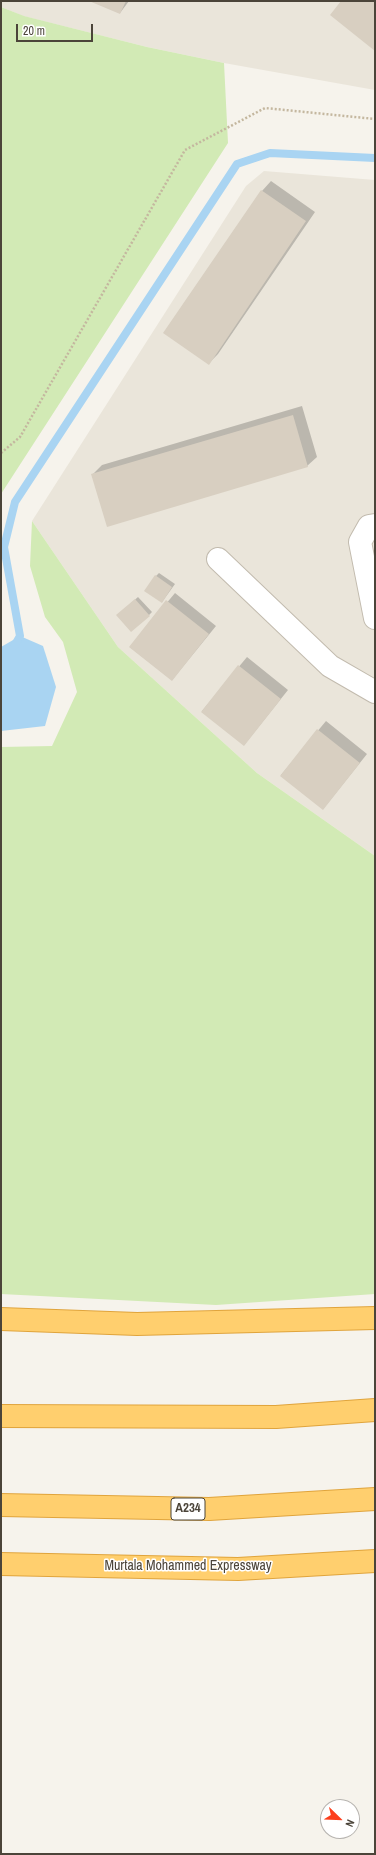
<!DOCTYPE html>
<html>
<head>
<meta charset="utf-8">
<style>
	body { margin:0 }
	#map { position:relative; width:376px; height:1855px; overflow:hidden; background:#f6f3ec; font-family:"Archivo Narrow",sans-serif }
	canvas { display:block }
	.frame { position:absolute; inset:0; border:2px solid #4b4439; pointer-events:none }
	.north { position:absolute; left:320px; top:1799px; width:40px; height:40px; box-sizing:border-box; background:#fff; border:1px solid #b7b4b0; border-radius:50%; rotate:113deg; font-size:11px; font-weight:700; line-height:16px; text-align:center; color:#4b4439 }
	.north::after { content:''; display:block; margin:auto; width:14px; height:18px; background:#fc3f1d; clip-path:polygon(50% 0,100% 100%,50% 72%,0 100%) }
	.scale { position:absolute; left:16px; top:24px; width:77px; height:18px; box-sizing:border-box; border:2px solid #4b4439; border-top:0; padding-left:5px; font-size:12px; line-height:14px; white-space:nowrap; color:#4b4439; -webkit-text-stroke:3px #fff; paint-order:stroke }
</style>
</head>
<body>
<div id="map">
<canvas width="376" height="1855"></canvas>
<div class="frame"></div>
<div class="north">N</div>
<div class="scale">20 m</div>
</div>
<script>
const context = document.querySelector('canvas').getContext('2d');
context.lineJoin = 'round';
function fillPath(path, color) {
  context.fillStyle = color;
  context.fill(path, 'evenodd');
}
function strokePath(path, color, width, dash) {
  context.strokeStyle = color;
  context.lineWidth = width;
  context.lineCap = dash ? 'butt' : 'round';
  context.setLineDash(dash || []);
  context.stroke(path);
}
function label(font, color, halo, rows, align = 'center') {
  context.font = font + ' "Archivo Narrow",sans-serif';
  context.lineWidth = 3;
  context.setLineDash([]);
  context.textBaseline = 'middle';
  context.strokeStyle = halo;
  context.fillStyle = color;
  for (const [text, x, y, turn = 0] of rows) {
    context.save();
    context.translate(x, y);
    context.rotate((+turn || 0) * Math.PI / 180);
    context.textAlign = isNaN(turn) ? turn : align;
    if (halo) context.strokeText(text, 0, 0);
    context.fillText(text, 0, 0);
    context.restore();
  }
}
const residential = new Path2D(`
	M1,1H375V90L224,63L147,47L23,16L1,7Z
	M264,171L375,180V856L257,773L118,647L32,521L246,186Z`);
const green = new Path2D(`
	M1,7L24,16L147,47L224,63L228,143L1,494Z
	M32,521L118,647L257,773L375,856V1294L216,1305L1,1294V747L52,746L77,692L63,642L45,617L30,566Z`);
const water = new Path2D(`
	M20,636L43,646L56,687L45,726L1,731V647Z`);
const shadow = new Path2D(`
	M91,1H129L120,13Z
	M271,181L315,212L218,354L209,363L262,191Z
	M302,406L317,457L307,466L92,475L102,465Z
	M159,573L175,584L162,602L156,576Z
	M175,593L216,626L172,680L130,647Z
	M138,597L152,612L149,615L121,612Z
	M247,657L288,690L244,745L202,711Z
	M326,721L367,754L323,809L281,775Z`);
const stream = new Path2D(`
	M15,645L20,636L4,547L15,502L237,164L270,153L375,158`);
const building = new Path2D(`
	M89,1H126L120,14Z
	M341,1H375V51L330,15Z
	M261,190L306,221L209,365L163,333Z
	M293,415L308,467L107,527L91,474Z
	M155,575L172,587L162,603L144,591Z
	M135,599L150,616L131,632L116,615Z
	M166,600L209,634L172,681L129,647Z
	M238,665L281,699L244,746L201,712Z
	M317,729L360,763L323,810L280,776Z`);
const path = new Path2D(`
	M1,453L20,437L185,150L265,108L375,119`);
const street = new Path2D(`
	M375,525L369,526L360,542L375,618
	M218,559L330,666L375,692`);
const highway = new Path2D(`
	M1,1319L137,1324L375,1318
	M1,1416L276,1417L375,1410
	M1,1505L209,1509L375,1499
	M1,1564L238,1569L375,1561`);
const shields = [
	[188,1509,34]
];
const shieldNames = [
	["A234",188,1509]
];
const streetNames = [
	["Murtala Mohammed Expressway",188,1566]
];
fillPath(residential, '#eae5da');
fillPath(green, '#d2eab5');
fillPath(water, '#a9d4f2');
fillPath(shadow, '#0003');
strokePath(stream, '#a9d4f2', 8);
fillPath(building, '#d8cfc1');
strokePath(street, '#c2bbae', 24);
strokePath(highway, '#e0a43c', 24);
strokePath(path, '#c4b79f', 2.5, [2, 2]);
strokePath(street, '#fff', 22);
strokePath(highway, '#ffcf6e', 22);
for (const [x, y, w] of shields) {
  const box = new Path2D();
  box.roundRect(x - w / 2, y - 11, w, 22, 3);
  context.fillStyle = '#fff';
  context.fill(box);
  strokePath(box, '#4b4439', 1);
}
label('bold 13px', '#4b4439', null, shieldNames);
label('14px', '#4b4439', '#fff', streetNames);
</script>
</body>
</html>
